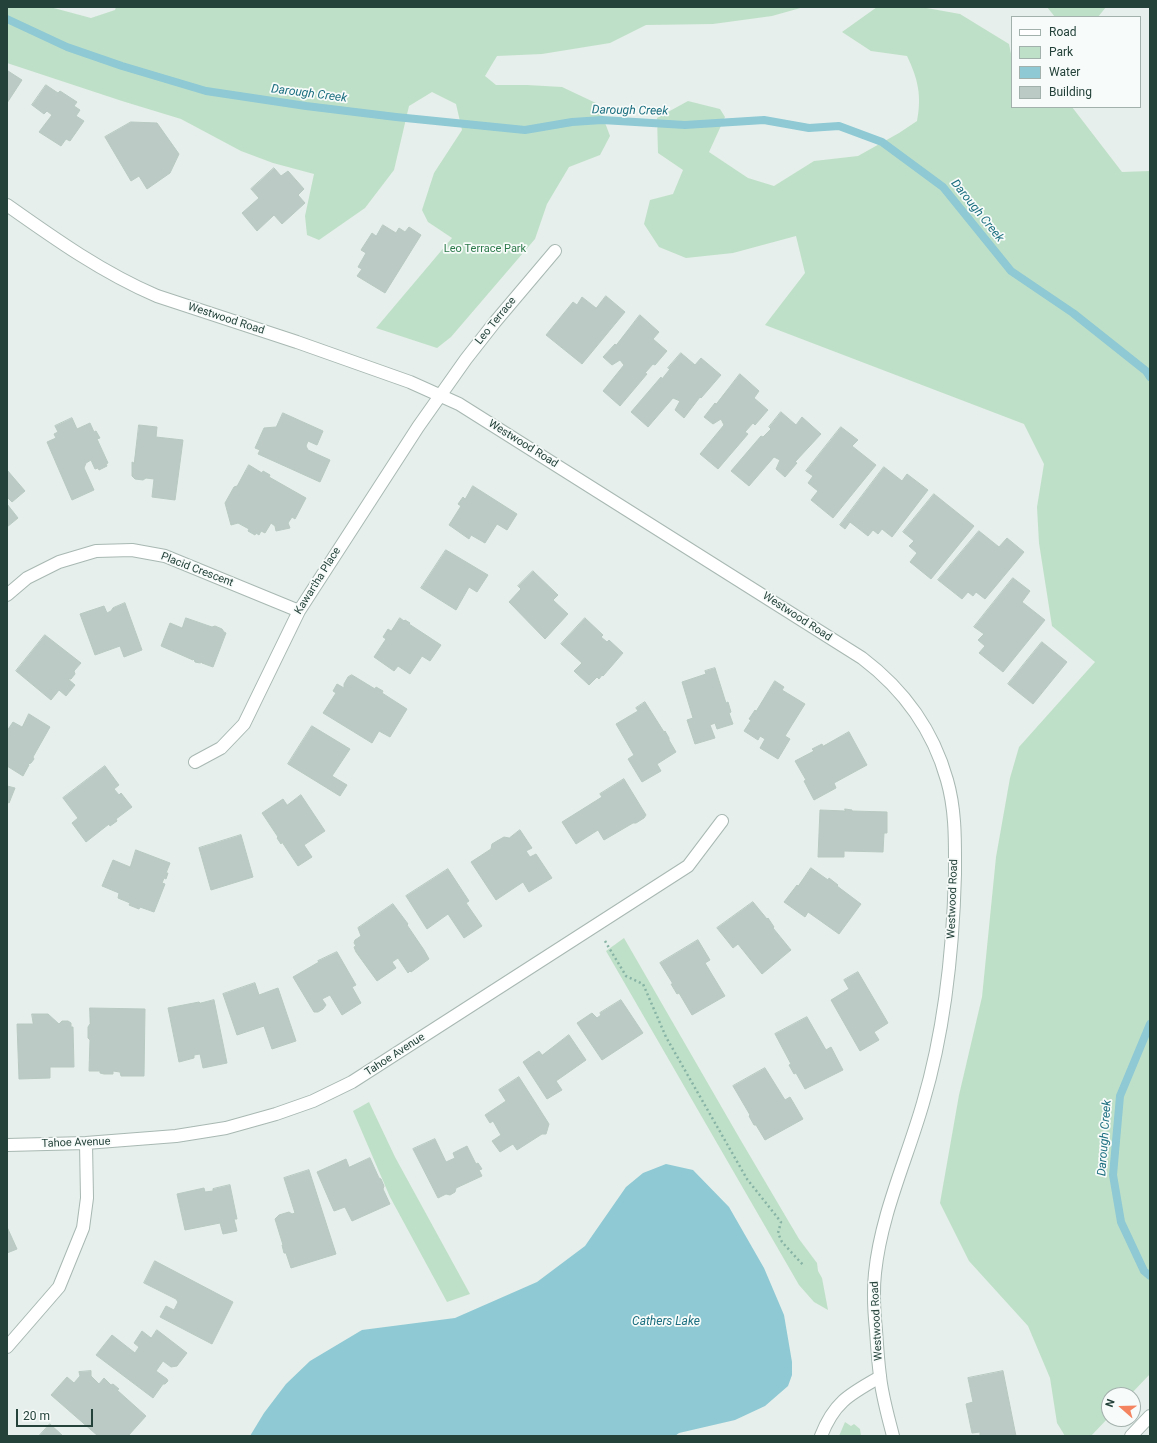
<!DOCTYPE html>
<html>
<head>
<meta charset="utf-8">
<style>
	body { margin:0 }
	#map { position:relative; width:1157px; height:1443px; overflow:hidden; background:#e6efeb; font-family:Roboto,sans-serif }
	canvas { display:block }
	.frame { position:absolute; inset:0; border:8px solid #24423a; pointer-events:none }
	.legend { position:absolute; left:1011px; top:16px; width:130px; height:92px; box-sizing:border-box; background:#f7fbf9; border:1px solid #a3b1ad; margin:0; padding:5px 7px; list-style:none; font-size:12px; color:#24423a }
	.legend li { display:flex; align-items:center; gap:8px; height:20px }
	.legend b { width:20px; border:1px solid #a3b1ad }
	.north { position:absolute; left:1101px; top:1387px; width:40px; height:40px; box-sizing:border-box; background:#f7fbf9; border:1px solid #a3b1ad; border-radius:50%; rotate:290deg; font-size:11px; font-weight:700; line-height:16px; text-align:center; color:#24423a }
	.north::after { content:''; display:block; margin:auto; width:14px; height:18px; background:#f4845f; clip-path:polygon(50% 0,100% 100%,50% 72%,0 100%) }
	.scale { position:absolute; left:16px; top:1409px; width:77px; height:18px; box-sizing:border-box; border:2px solid #24423a; border-top:0; padding-left:5px; font-size:12px; line-height:14px; white-space:nowrap; color:#24423a; -webkit-text-stroke:3px #f7fbf9; paint-order:stroke }
</style>
</head>
<body>
<div id="map">
<canvas width="1157" height="1443"></canvas>
<div class="frame"></div>
<ul class="legend">
<li><b style="height:5px;background:#fff"></b>Road</li>
<li><b style="height:11px;background:#bfe0c8"></b>Park</li>
<li><b style="height:11px;background:#8ec9d4"></b>Water</li>
<li><b style="height:11px;background:#bbcac4"></b>Building</li>
</ul>
<div class="north">N</div>
<div class="scale">20 m</div>
</div>
<script>
const context = document.querySelector('canvas').getContext('2d');
context.lineJoin = 'round';
function fillPath(path, color) {
  context.fillStyle = color;
  context.fill(path, 'evenodd');
}
function strokePath(path, color, width, dash) {
  context.strokeStyle = color;
  context.lineWidth = width;
  context.lineCap = dash ? 'butt' : 'round';
  context.setLineDash(dash || []);
  context.stroke(path);
}
function label(font, color, halo, rows, align = 'center') {
  context.font = font + ' Roboto,sans-serif';
  context.lineWidth = 3.5;
  context.setLineDash([]);
  context.textBaseline = 'middle';
  context.strokeStyle = halo;
  context.fillStyle = color;
  for (const [text, x, y, turn = 0] of rows) {
    context.save();
    context.translate(x, y);
    context.rotate((+turn || 0) * Math.PI / 180);
    context.textAlign = isNaN(turn) ? turn : align;
    if (halo) context.strokeText(text, 0, 0);
    context.fillText(text, 0, 0);
    context.restore();
  }
}
const green = new Path2D(`
	M7,7H50L91,18L115,10L116,7H804L772,16L713,24L646,25L610,43L542,54L497,56L485,76L496,85H527L562,87L598,104L610,136L600,155L569,167L547,204L535,239L451,337L437,348L376,328L452,238L428,222L422,210L434,173L462,130L456,104L432,92L409,106L394,170L365,208L319,240L307,235L305,216L314,174L273,163L241,151L181,119L122,101L7,63Z
	M877,7H921L960,14L1009,44L1012,59V107H1072L1122,172L1150,171V1374L1130,1395H1109V1417L1091,1436H1065L1057,1423L1050,1378L1028,1326L969,1261L940,1203L959,1095L982,997L996,857L1010,778L1019,747L1095,662L1052,626L1039,543L1037,507L1044,464L1024,424L765,325L805,273L796,236L733,253L686,258L659,247L644,224L650,200L673,194L683,170L658,153L657,118L688,101L720,109L725,117L709,152L748,178L774,186L814,161L858,156L899,133L917,121C922,96 918,79 907,56L871,51L842,32Z
	M1047,7H1106L1098,17H1055Z
	M624,938L740,1139L799,1239L817,1263L818,1271L822,1278L828,1310L814,1302L799,1285L606,951Z
	M369,1102L395,1157L470,1294L447,1302L390,1197L353,1111Z
	M845,1422L851,1426L854,1424L860,1429L861,1436H839Z`);
const water = new Path2D(`
	M666,1164L693,1170L729,1207L764,1268L784,1315L792,1362V1375L788,1386L765,1406L735,1420L679,1433L675,1436H250L264,1413L286,1384L310,1361L362,1330L455,1318L537,1282L585,1246L626,1187L643,1173Z`);
const stream = new Path2D(`
	M7,19L67,47L122,66L206,91L306,106L396,117L525,130L572,122L602,120L685,125L764,120L809,128L839,126L882,142L943,187L1011,271L1073,313L1146,371L1150,377
	M1150,1024L1120,1096L1113,1175L1121,1222L1144,1271L1150,1276`);
const building = new Path2D(`
	M8,71L22,80L7,103V72Z
	M46,85L58,93L60,91L77,102L74,106L80,110L76,116L84,121L70,141L66,139L61,146L39,132L52,115L47,111L44,114L32,105Z
	M131,122L157,123L179,154L170,173L147,189L139,176L131,181L105,137Z
	M274,168L281,176L288,171L304,189L298,195L305,203L282,224L274,215L257,231L242,213L259,198L251,189Z
	M383,225L396,233L399,228L405,232L409,227L421,235L385,293L357,276L362,269L358,267L366,253L361,250L372,233L376,236Z
	M606,296L625,312L582,364L546,335L573,302L577,305L582,297L596,308Z
	M640,315L659,332L653,339L667,351L655,365L653,364L645,373L647,374L620,406L603,391L624,365L620,360L612,365L603,357L615,344L616,345Z
	M681,353L695,365L701,358L721,375L701,398L700,397L684,418L675,410L680,401L673,398L648,427L631,412L661,377L662,379L670,369L668,368Z
	M740,374L759,391L754,398L768,410L755,425L753,423L745,432L748,434L718,469L700,454L724,425L721,419L713,424L704,417L715,403L716,404Z
	M781,412L796,425L802,417L821,434L795,462L797,463L785,477L776,469L780,460L774,457L749,486L731,471L761,436L763,437L771,429L769,427Z
	M283,413L323,431L317,445L308,441L306,446L308,450L330,460L320,482L258,454L260,450L255,448L264,428L276,427Z
	M72,418L77,429L90,423L94,432L96,431L100,438L97,439L108,463L106,464L107,466L99,470L98,468L95,469L91,460L86,463L84,468L94,490L72,500L47,442L56,438L54,434L58,432L55,426Z
	M139,425L157,427L156,437L183,440L175,500L152,497L154,479L146,478L143,480L135,479L132,476V462L134,463Z
	M841,427L858,440L852,446L876,465L833,518L811,500L818,491L808,483L813,476L806,471Z
	M249,465L262,473L263,471L270,475L269,477L306,498L295,519L292,517L288,523L290,528L276,531L275,526L271,523L265,533L261,531L259,535L256,533L255,535L248,531L249,529L238,523L231,525L225,503L234,487L237,486Z
	M884,467L902,481L907,474L928,490L892,537L882,529L878,534L873,530L868,536L850,522L845,529L840,525Z
	M7,470L25,491L12,502L7,497Z
	M473,486L517,514L507,530L497,524L485,543L471,535L469,539L449,525L461,506L458,504L463,497L465,499Z
	M934,494L974,526L931,579L910,562L917,553L909,546L914,541L903,532Z
	M7,504L18,518L7,527Z
	M979,531L999,547L1007,538L1024,552L985,599L976,592L973,596L968,592L962,599L938,580Z
	M446,550L488,575L477,592L469,587L456,610L421,588Z
	M533,571L558,595L553,600L568,614L545,639L509,602L521,589L518,586Z
	M1013,578L1030,591L1022,602L1045,620L1003,672L979,653L985,646L978,640L984,634L974,627Z
	M125,603L142,650L124,657L120,646L95,655L80,614L104,606L107,613L111,611L113,608Z
	M186,618L212,627L215,626L222,629L224,632L226,633L213,667L202,663V662L200,663L195,662L194,659L193,660L161,646L170,623L182,628Z
	M400,618L404,621L405,620L410,623L409,624L441,645L430,661L422,656L410,674L398,666L394,671L374,657L386,639L383,637L388,629L391,631Z
	M585,618L603,635L601,637L607,642L609,640L623,653L603,676L602,675L599,679L597,677L589,685L574,671L582,663L561,644Z
	M45,635L81,663L74,671L75,674L71,679H68L75,685L66,696L59,690L51,700L16,671Z
	M1042,642L1067,662L1033,704L1008,684Z
	M715,668L726,703L728,702L731,712L729,713L733,724L717,729L715,723L710,725L715,738L695,744L687,720L693,718L682,682L706,674L705,671Z
	M352,675L375,689L376,687L383,691L382,693L407,709L390,737L379,731L372,743L323,713L336,693L333,691L337,684L344,688V684L348,677Z
	M775,681L784,687L782,690L805,704L785,736L790,739L778,759L760,748L765,739L760,736L758,740L744,731L751,720L749,719L755,710L756,711Z
	M645,702L664,732L665,731L669,738V740L676,752L657,764L661,771L642,782L628,759L634,755L616,724L638,711L636,708Z
	M29,714L50,727L33,757L34,759L31,763L28,764L29,765L23,776L7,766V731L13,722L22,727Z
	M312,726L350,749L332,776L347,785L340,796L288,764Z
	M849,732L867,765L834,783L836,788L814,800L804,781L806,780L795,761L814,751L812,749L822,744L823,746Z
	M105,766L119,785L114,789L119,795L121,793L132,807L116,819L117,821L110,826L109,824L86,842L72,823L78,818L63,798Z
	M624,779L646,815L644,818L636,823H633L604,840L598,830L576,844L562,822L602,797L600,794Z
	M7,786L15,788L9,803L7,802Z
	M301,795L325,831L304,845L312,857L298,866L282,842L281,844L277,838L278,837L262,813L283,799L287,805Z
	M845,809L852,810V811L887,812V833H884L883,852L844,851V857H818L820,810L845,811Z
	M520,830L532,848L526,851L530,857L536,854L552,878L529,892L523,882L496,900L471,862L491,849L492,844L497,841L504,837L509,838Z
	M241,835L253,877L211,890L199,848Z
	M136,850L170,863L166,873H168L166,879L164,878L162,883L165,884L154,912L140,907L139,909L129,905L130,903L118,898L119,893L102,886L113,860L130,867Z
	M811,868L828,880L829,878L838,885L837,886L861,904L839,934L808,912L805,917L784,902L797,885L798,886Z
	M448,869L469,901L466,903L482,926L464,938L448,914L427,929L406,896Z
	M753,902L767,919L768,918L774,927L773,928L791,950L762,974L738,944L733,948L717,928Z
	M393,904L408,924L407,925L424,950L429,959L411,972L410,971L408,973L398,958L392,962L396,968L377,981L356,952L354,947L356,946L354,943L355,940L361,936L358,928Z
	M698,940L710,960L705,963L725,996L692,1015L679,993L677,994L671,984H673L660,963Z
	M337,952L356,985L352,987L361,1003L342,1015L330,995L322,999L326,1005L323,1009L318,1012H314L293,977L319,962L318,961Z
	M858,972L888,1023L874,1032L879,1040L860,1051L831,1000L849,989L844,980Z
	M255,983L259,995L278,988L296,1041L272,1049L264,1026L237,1035L223,994Z
	M214,1000L227,1063L203,1068L200,1054L194,1055V1058L179,1062L168,1008L199,1002L200,1003Z
	M621,1000L643,1033L602,1060L577,1023L592,1013L597,1018L601,1015L600,1013Z
	M90,1008L145,1009L144,1076H121L120,1072L113,1071V1074H104L100,1073V1071H89L90,1040L88,1038V1027L90,1024Z
	M32,1014H48L59,1024L62,1021H68L71,1023V1027H73L74,1067H50V1078L19,1079L17,1024H33Z
	M807,1017L826,1050L831,1047L843,1070L805,1089L796,1073L794,1074L789,1065L791,1064L775,1034Z
	M569,1035L586,1060L556,1081L562,1090L547,1099L523,1062L539,1051L542,1055Z
	M765,1068L785,1100L790,1097L803,1119L765,1140L756,1125H754L749,1116L750,1115L733,1086Z
	M519,1077L549,1124L546,1134H542L517,1150L513,1144L500,1152L492,1141L501,1135L493,1121L490,1123L485,1115L506,1101L499,1090Z
	M435,1139L446,1162L455,1158L453,1153L467,1146L476,1164L478,1163L482,1169L479,1170L482,1176L456,1188L455,1192L450,1195L446,1194L438,1198L413,1149Z
	M370,1158L379,1178L381,1179L384,1186L383,1189L390,1204L352,1221L345,1207L334,1211L317,1172L346,1159L349,1167Z
	M309,1170L336,1254L291,1268L286,1253H284L282,1245H283L275,1219L279,1215L289,1212L292,1214L295,1213L284,1178Z
	M230,1185L237,1219H234L237,1231L223,1234L220,1223L185,1230L177,1194L204,1188L205,1192L213,1191V1189Z
	M7,1227L17,1249L7,1253Z
	M155,1261L233,1302L212,1344L160,1317L166,1306L174,1310L178,1302L176,1299L144,1283Z
	M157,1330L187,1353L177,1366L171,1367L163,1361L156,1371L167,1379L168,1381L165,1384H163L153,1398L96,1355L112,1335L135,1353L139,1347L134,1343L142,1331L151,1338Z
	M91,1371V1376L99,1384L104,1378L111,1385L113,1384L119,1389L117,1390L146,1416L128,1436H98L51,1395L67,1377L74,1383L80,1376L79,1372Z
	M1003,1371L1016,1436H980V1432L972,1433L966,1404L973,1402L968,1378Z
	M50,1424L63,1436H39Z`);
const path = new Path2D(`
	M605,941L626,976L643,984L666,1037L747,1179L781,1222L778,1233L782,1242L804,1266`);
const minor = new Path2D(`
	M7,595L27,578L59,562L96,551L132,550L165,556L299,611
	M195,762L221,748L244,724L299,611L418,427L466,359L495,322L555,251
	M7,1145L86,1143L176,1136L226,1128L276,1114L313,1101L352,1082L688,866L722,821
	M7,1347L59,1287L83,1228L87,1198L86,1143
	M821,1436C834,1402 850,1394 880,1377`);
const tertiary = new Path2D(`
	M7,205C55,239 103,273 157,296L297,342L410,382L459,404L862,658C903,689 933,730 947,780C956,811 955,843 955,874C953,951 945,1029 923,1103C907,1159 881,1214 875,1273C873,1292 874,1311 876,1330C877,1345 878,1361 880,1376C882,1396 888,1416 893,1436
	M1131,1436L1150,1416`);
const parkNames = [
	["Leo Terrace Park",485,249]
];
const streetNames = [
	["Westwood Road",226,319,18],
	["Leo Terrace",496,321,-51],
	["Westwood Road",523,444,32],
	["Placid Crescent",197,570,21],
	["Kawartha Place",318,581,-58],
	["Westwood Road",797,617,33],
	["Westwood Road",953,899,-88],
	["Tahoe Avenue",395,1055,-33],
	["Tahoe Avenue",76,1143,-2],
	["Westwood Road",877,1321,-93]
];
const waterNames = [
	["Darough Creek",309,94,7],
	["Darough Creek",630,111,1],
	["Darough Creek",977,211,51],
	["Darough Creek",1105,1138,-86],
	["Cathers Lake",666,1322]
];
fillPath(green, '#bfe0c8');
fillPath(water, '#8ec9d4');
strokePath(stream, '#8ec9d4', 8);
fillPath(building, '#bbcac4');
strokePath(building, '#b8c9c2', 1);
strokePath(minor, '#a8b8b2', 14);
strokePath(tertiary, '#a8b8b2', 14);
strokePath(path, '#86b3a5', 2.5, [2, 3]);
strokePath(minor, '#fff', 12);
strokePath(tertiary, '#fff', 12);
label('11px', '#2d7a4b', '#f7fbf9', parkNames);
label('11px', '#24423a', '#f7fbf9', streetNames);
label('italic 12px', '#1c6f80', '#f7fbf9', waterNames);
</script>
</body>
</html>
